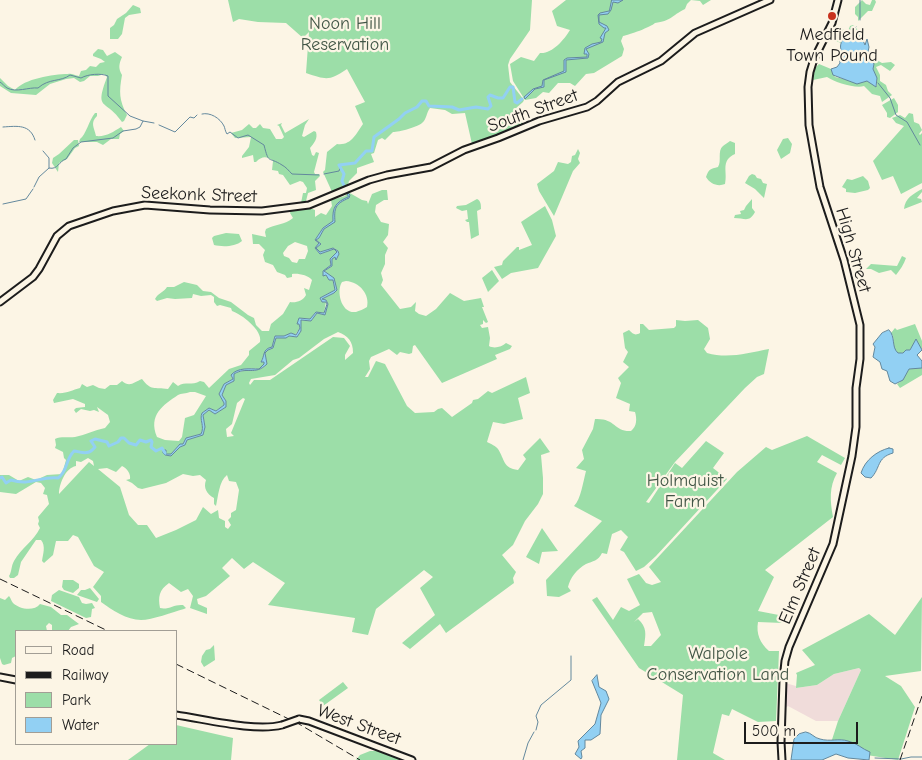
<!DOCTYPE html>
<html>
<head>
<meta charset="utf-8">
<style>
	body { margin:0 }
	#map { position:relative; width:922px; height:760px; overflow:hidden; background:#fcf5e5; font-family:"Comic Neue",sans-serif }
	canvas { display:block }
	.legend { position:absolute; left:15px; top:630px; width:162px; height:115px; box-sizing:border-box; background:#fcf5e5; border:1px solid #a29e95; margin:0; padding:6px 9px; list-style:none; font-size:15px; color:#1c1c1c }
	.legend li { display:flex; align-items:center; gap:10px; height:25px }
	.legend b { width:25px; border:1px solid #a29e95 }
	.scale { position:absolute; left:744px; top:722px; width:114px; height:22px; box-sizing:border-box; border:2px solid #1c1c1c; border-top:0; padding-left:6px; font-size:15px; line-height:18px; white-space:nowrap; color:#1c1c1c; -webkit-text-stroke:4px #fcf5e5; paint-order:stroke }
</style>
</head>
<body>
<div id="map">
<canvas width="922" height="760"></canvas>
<ul class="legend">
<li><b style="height:6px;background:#fcf5e5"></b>Road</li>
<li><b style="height:6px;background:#1c1c1c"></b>Railway</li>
<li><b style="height:14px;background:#9cdea8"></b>Park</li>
<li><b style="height:14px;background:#92d0f3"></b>Water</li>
</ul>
<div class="scale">500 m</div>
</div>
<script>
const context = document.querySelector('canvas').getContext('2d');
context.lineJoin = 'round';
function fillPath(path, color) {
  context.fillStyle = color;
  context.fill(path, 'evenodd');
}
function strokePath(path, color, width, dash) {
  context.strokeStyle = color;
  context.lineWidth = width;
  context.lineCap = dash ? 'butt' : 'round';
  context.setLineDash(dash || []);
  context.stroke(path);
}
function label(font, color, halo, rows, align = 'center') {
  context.font = font + ' "Comic Neue",sans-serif';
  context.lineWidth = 4.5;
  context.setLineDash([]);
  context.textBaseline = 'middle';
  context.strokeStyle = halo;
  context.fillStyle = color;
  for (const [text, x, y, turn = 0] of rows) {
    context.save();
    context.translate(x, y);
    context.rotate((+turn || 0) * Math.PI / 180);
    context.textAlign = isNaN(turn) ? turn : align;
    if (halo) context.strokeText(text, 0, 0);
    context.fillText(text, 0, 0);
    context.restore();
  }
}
const built = new Path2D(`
	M859,668L861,670L838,721H816L788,706L784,709L785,683L796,686V688L817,685L834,674Z`);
const green = new Path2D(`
	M228,0H532L530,30L510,59L508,65L510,82L524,100L523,102L515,109L523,125L487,141L472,144L465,113L452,114L445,110L430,108C426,113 427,119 422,123C418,127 399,132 393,132L385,140L382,138L378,140L374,153L371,154L374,162L357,168V173L349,181L347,188L333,194L323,172L325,170L327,152L337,144C351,146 356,134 363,124L355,106L365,102L347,69C329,81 327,80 306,73L309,32L303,38L286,23L258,22L239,19L233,22Z
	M566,0H711L703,5L700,1L691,0L687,4L685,9C671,16 671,21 655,23C651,27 629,35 623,36L621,41L624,49L622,56L594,73L586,74L575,86L570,83H558L549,93L543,92L536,98L525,100L513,81L510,64L521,57L534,61L540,53C552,54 564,40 570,30L557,26L552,11Z
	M862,0L866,4L870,5L872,0H875L876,2L872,11H868L858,21V17L855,14V7Z
	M133,5L140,8L141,13L129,15L125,18L122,34L118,39H110V28L114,25L117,19L126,13Z
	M853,25L858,30L855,33L859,34L860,36L845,34L841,43L828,38L833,27L848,31L850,26Z
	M98,49L103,50L107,56L115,52L122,57C119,64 118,68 122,75C119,92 119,100 127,115L124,121L122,122C106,98 94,112 107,77L104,74L98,76H90L84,81L80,82L74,78L66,79L50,84L36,95L11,93L0,86V78L8,86L15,90C24,79 53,74 68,74C72,73 75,76 79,76L81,71L86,70L90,66L96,67L100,63L105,62L101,59L93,56V54Z
	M875,59L882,63L891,62L895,65L890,71L881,65L876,67L880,75V81L886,85L888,91L892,95L882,102L880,96L872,94L864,86C856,89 834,82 827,77L813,80L815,68L819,64L831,69L835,77L849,80L852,82L867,81L877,86C878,77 873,75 873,68C873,65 873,63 872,60Z
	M894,98L898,105V112L890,118L887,117V113L882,105Z
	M95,113H97V116C90,123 94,127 96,136C106,137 113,132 121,127L124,131L120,134L119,139H111L103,145L97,142H79L80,139C86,135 89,120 95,113Z
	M909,113L913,114L914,122L919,124L922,130L919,134L920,135L922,133V183L901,194L893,176L882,180L873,161L904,126L896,123L892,118L900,115L905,118Z
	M309,119L305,125L302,136L304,137L314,131L316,132C318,139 314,143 310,148L312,155L314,156L316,152L319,153L314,172L315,174H319L320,176L315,181L316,190L308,193L306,201L301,203L303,193H306L307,188L303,182L300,181L290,185L283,175L279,174L278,171L272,170L273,161C267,156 262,156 256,162H254L253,155L242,158V156L249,147L251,137L235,138L231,133L242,130L249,124L253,128H256L260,124L263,128L270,129L276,139H282L284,137L279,126L277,125L282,123L281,125L285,133Z
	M788,138L792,144L790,153L781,159L777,150L783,139Z
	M74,140H78L79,146L75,148L67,159L59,163L58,172L52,163L53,158L59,154Z
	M730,141L735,143V154C720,161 728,171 725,184C718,187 710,184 706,177C709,169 710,169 718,167C722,161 717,151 723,146C725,144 728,143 730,141Z
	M578,149L580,153L578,159L580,163L573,171L554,216L539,191L537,184L554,171L558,162L568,164L571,162L572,156L575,155Z
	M752,174L755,175L757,178L761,179L763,183L767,184L764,198L755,189L745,183L749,176Z
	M863,176L868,181L870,188L868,190L855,193L846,192V189L842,187L847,179L852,180Z
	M922,189V192L917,198L921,199L922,202L904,209C905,198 913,194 922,189Z
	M382,190H387L388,200H384L376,205L375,212L381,222L389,224L388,235L383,242L388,248L385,255V264L381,273L383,280L381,285L400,309L411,307L416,302L415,311L419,314L426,316L436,309L450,293L464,301L481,298L484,307H482L488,322L486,323L483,320V324L480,325L482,328L488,327L490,338L489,346C494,349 502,347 506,343L512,346L510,349L495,355L497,359L442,383L415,345L413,346L412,353L409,354L400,352L397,355L389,349L371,357L369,361L370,369L365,377H368L376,361L385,364L407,406L415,413L434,412L438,409L442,408L452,417L472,403L473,400L478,399L488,391L492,393L526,377L530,393L518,398L523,419L504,424L493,422L487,442C491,444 496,446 498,449C505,460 503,468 518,470L526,459L523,455L540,438L550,452L541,455L543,478V494L538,504L525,521L513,545L502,555L516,572L513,578L514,583L446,633L440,624L410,649L402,643L435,615L420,588L433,577L424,570L376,609L368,635L352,632L355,618L268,605L285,583L253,562L244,569L232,558L222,568L230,576L206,596L197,599L198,604L207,608V614L190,608L193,596L188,589L181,592L169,583C159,590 158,597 160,608C169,610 174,604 183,605L186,608L184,609C173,612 152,620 141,620C127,620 112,610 101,602V596L93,587L104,572L94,566L78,537L73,535L68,541H56L53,555L44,563L42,561C43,554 46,546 41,540H36L21,562L18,575L14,578H10L9,576C12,571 11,566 14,561C21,548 34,541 40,528L38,524L39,521L38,517L49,504L47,495L43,494L45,488L41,483L36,482L16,494L0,492V475H9L19,481L28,477L36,480L47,475L62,474L66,460L64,458L63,452L55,448L56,445L55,439C61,436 68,438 75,437C86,435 94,430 105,428L110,422L108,415L97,407L99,412L94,410L90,411L81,409L76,413L74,410L76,408L85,407V404L73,399L54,403L53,400L57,393C66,394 72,390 80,388L82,384L87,387L93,385L99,388L105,389L110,385H117L122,381C130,388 134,382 142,379C151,391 154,387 168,389L173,382L178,386C185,381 192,386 200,381L204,382L209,388L229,369L241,365L249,355V351L260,342C263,330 241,314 232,311L231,308L220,305L217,306L214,302V297L211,295L201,296L193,294L192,298L175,299L167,298L157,301L155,299C158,293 164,292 167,287H174L184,282L197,285L203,291L211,292L219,298L231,302L248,315L254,318L256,325L262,331H269L271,324L283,314L290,302C296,303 303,301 306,295L304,288L309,290L312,280C308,275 298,273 292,274V277L287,278L285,275L277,272L273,265L265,262L263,255L265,250L259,244H253L252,234L266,237L265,232L266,229C275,224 285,225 293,218L290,213L291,210L307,207L315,210V217L321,213L326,215L332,206L331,200L345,196L348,192L362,200L367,201L368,204L372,194ZM333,222L324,229L319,238L316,240L321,244L316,248L320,252L334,248L338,251L339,254L336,259L335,256L332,259V266L324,271L334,279L337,290L334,293L322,299L326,300L328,304L325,315L317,313L311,321L301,320V331L297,337L289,336L286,338H276L273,348L268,350L265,353L267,364C257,375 246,367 234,374V381L226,385L222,395L226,401V407L215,414L209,410L203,415L205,427L203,435L187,440L185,445L180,447L171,456L165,455L163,452L164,450H166V454H171L180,444H183L186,438L201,434C205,426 199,420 202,413L209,408L216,411L224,405V403L219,394L224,384L233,379L231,376C238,367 249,369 259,369L264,364V362H261C265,356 263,349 272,347L275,336H284L291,333L295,335L300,328L299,324H297L299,318L310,319L316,312L324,313L326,302H322L320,298L335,290L333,280H329L326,275L323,276V271L331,265L330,259L337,252L334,249L320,254L315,248L320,244L315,240L323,228ZM295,242L307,246L308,251L305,259H299L297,263L292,262L289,258L284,256L283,253L288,246ZM346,281C360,282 370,295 367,307C364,309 359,311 356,312C341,314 336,291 342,282ZM338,332C348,336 353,341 353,353L345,360V355L350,346L344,338L333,337L270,380H254L250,385L249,383L251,379L275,375L293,360L299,358L324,339ZM190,392H195L206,396L194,415L185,418L182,437L179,441L165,440L157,437C148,415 163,405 178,395C181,393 186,394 190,392ZM243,398L245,399L231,433L234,436L227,437L226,429L232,424L237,403ZM88,458L93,461L94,466L89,462L59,494C59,485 65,468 76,466V461L81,462ZM122,466C127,468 131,474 130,479L126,480L132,483L138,488L142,489L166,483L183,474L193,476L200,475L206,480C203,488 207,494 214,498V504L216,506C218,497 219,481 227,475L229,481L236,482L239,490L236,510L231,513V517L228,520L231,525L228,529L225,527V521L219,518L218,510L211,514L203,507L196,520L176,530L156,538L147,525H138L129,515L120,487L98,469L107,468L116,472Z
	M477,199C481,201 481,205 481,209L477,211L479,235L471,239L469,222H467L465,220L468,219L467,210L462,211L456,208L457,206L466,205Z
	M752,199V208L755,212C749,223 745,218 734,218L735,215L741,214L740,211L744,210L746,206Z
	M545,206L552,220L556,236L538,268L511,273L502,279L494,267L502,265L503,261L517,247H519V250L532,245L521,222Z
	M226,233L239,234L242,241C235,247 222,247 214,245L212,238L214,236Z
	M902,256L906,258C904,264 900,270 896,275L891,270L879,273L871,269H866L871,264L897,266Z
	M492,270L499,281L488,292L482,278Z
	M676,320L685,321L698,320L708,328L710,339L704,349L707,353C728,359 748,353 769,349L764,374L757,377L745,388L675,462L646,502L649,503L675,463L682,468L706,441L724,453L713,468L727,479L656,556L644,567L636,571L624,552L620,550L628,537L621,530L612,534L607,554L602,553C598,561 593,561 586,564C577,569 570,578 568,587L571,591L559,597L547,596L546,580L602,521L574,506C581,499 583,482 586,471L576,468L584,459L582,450L593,429L595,419C616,418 614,432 631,431C637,426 637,419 635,412L629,411L630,404L616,398L621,383L618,378L629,367L623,362L628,352L625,348L623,333L629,330C633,334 635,336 640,333V324H643L649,330L674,328L676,326Z
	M915,324L922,341V350L916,340C913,348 908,354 898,353L894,350L893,336L891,333L895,328L897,330Z
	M914,368H922V375L900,388L897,384L900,382L909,369Z
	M807,436L845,458L841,465L822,455L817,462L837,473C829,487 830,501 833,517L765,570L774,577L758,611L784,616L783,623L758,622C756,634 760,643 769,651H779L776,721L758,722L732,709L729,716L722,714L713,753L725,760H677L683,695L639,668L592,600L597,597L613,620L621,607L629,611L640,605L627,579L639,574L646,583L652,585L661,582L649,567L737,472L766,447L772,450ZM652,612L661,635L651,646H644C646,634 647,627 638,619L634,622L643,613Z
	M542,528L558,551L542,552L539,564L526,557Z
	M63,580H73L79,584V588L73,593L64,590L62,587Z
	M90,588L99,599L97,602L77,595L81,590H85Z
	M59,590L79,597L82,603L86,604L92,603L95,608L92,609L91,617L86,618L51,601L52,595Z
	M9,596C11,598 11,601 13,603C19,609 34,612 40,604L51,607L61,615H67L79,624L71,627L68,631H52V625L49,623L46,626L47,631H16V656L12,658L11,663L4,665L2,664L0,658V598L5,600Z
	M922,597L921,671L885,676L901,686L915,707L898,760L829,749L838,721L861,670L859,668L834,674L817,685L796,688L797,675L796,673L815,665L802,650L869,614L895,635Z
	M214,645L215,660L204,667L201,662L202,656L206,650L210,649Z
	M343,682L348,688L323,706L319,700Z
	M176,725L233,738L231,760H128L150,744H176Z
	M370,751H392L412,760H356L360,755Z`);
const water = new Path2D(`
	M612,0H623L618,3L613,2L611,10L608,14L599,15V22L607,26L609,30L605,33L603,42L586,49L589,54L588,58L566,60V72L544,80V87L535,89L525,99L524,97L533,89L542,86L543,80L564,71V60L567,58L587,57V54H584L585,48L592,44L601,42L602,39L600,38L606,28H604L599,24L598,15L600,13L609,11Z
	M845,34L861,36L865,45L867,39L869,47L867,57L872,60L874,64L873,69L877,78L876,87L867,81L857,84L833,75L831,69L837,67L840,63L839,58L842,52C838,45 843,40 845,34Z
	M347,192L350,195L349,198C335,204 334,208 335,222L324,229L319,238L316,240L321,244L316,248L320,252L333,248L338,251L339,254L336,260L335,257L332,259V266L324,271L334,278L337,290L334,293L322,299L326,300L328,304L325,315L317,313L311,321L301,320V331L297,337L289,336L286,338H276L273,348L268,350L265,353L267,364C255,376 247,366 234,374V381L226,385L222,395L226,401V407L215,414L209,410L203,415L205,427L203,435L187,440L185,445L180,447L171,456L165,455L163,453V450H166V454H171L180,444H183L186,438L201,434C205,426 199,420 202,413L209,408L216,411L224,405V403L219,394L224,384L233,379L231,375C238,367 250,369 259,369L264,364V362H261C265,356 262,349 272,347L275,336H284L291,333L296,335L300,328L299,324H297L299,318L310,319L316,312L324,313L327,304L326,302H322L320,298L335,290L333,280H329L326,275L323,276V271L331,265L330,259L337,252L334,249L320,254L315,248L319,243L315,240L323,228L333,221C332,207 336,202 348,197Z
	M889,330C896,337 891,347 898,353H903L906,350H910L916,339L922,350L917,355L922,361V368L909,369L903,380L895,384L890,381L887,371L882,369L880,362L873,357L875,347L873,344L882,333Z
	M889,448L893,449V453C876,458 881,468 871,478L865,477L861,473C865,460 877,451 889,448Z
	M597,675L599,687L606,691L609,699L601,715L600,734L591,740H585V748L581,751L582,757L581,759L575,754L579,747L578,741L595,724L601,703L592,681Z
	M806,732C812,733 814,738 820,739C830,742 839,738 848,741C857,743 862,749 870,752L869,760L848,758L836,754L822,760H791L794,739L799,734Z`);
const stream = new Path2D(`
	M860,20V0
	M851,33L856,27
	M0,82C3,84 4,86 7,88C16,93 29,87 38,88C49,78 61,82 70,75L81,78C88,74 101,73 108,76V96L130,116L143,121
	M878,83L890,98L896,115L907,122L920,145
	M202,114C210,112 220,118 224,126C225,128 225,131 227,134L230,132L238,138L248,135L264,145C269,165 268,156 282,165C286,167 289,171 292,174L319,175
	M159,125L175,132L190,117L194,118L197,115
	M3,127C18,126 30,124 35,140
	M43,151L49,158V168
	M324,174L339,171L340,168
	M34,187L39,177L49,168C58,170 59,161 66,159L73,148L81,142L113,138L123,131L136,129L140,127L143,121L154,123
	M3,204L26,199L33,189
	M536,730L538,722L536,716L541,705L571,680V656
	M875,758L901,759L911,757H922
	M523,760L528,743L534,732`);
const river = new Path2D(`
	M346,190L342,181L344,174L339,165L355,163L366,151H372L374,137L399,119L405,113L417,107L422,101H426L429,106L452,107L459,110L476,107L488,109L491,106L488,97L490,95L498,98H503L510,87H513L515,102L517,103L522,99
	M0,478L2,477L6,483L11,480C31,486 40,476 58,478C68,471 65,460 74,451C82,452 88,456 95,447L91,441L95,439L107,442L109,446L118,442L121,438H124L129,443L136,445L140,440L146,442L151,440L152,442L151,447L156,451L162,448L165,453`);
const major = new Path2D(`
	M0,302L33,277L39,269L57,236L69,226L113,211L145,205L210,210L262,211L309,205L369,180L387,175L431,167L464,150L498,138L539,121L587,107L597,101L618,82L661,61L695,33L770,0
	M0,677L16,680
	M176,715C205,719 255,732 282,725
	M299,719L309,721L412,760
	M782,760L781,742L783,680L785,661L789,647L833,544L852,456L856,427V388L860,359V325L844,260L820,187L809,125L808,87L810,72L814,59L832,23L838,0`);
const rail = new Path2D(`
	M0,579L108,631
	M176,664L299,724L360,760
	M900,760L922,696`);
const majorBridge = new Path2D(`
	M282,725L299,719`);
const markers = [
	[832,16,5,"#c8321e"]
];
const parkNames = [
	["Noon Hill",345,24],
	["Reservation",345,45],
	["Holmquist",685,481],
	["Farm",685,502],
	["Walpole",718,654],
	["Conservation Land",718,675]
];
const poiNames = [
	["Medfield",832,35],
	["Town Pound",832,56]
];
const streetNames = [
	["South Street",533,111,-20],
	["Seekonk Street",199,195,2],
	["High Street",853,250,74],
	["Elm Street",800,586,-67],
	["West Street",359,725,20]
];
fillPath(built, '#f0dcda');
fillPath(green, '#9cdea8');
fillPath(water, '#92d0f3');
strokePath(water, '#63889d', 1);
strokePath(stream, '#63889d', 1);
strokePath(river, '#92d0f3', 3);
strokePath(major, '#1c1c1c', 9);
strokePath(major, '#fcf5e5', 5);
strokePath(rail, '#1c1c1c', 1, [8, 4]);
strokePath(majorBridge, '#1c1c1c', 9, []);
strokePath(majorBridge, '#fcf5e5', 5);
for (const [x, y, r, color] of markers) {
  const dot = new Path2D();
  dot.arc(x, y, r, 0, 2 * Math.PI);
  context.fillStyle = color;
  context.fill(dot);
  strokePath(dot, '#fcf5e5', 2);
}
label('18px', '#425646', '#fcf5e5', parkNames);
label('18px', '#1c1c1c', '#fcf5e5', poiNames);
label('18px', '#1c1c1c', '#fcf5e5', streetNames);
</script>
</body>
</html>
